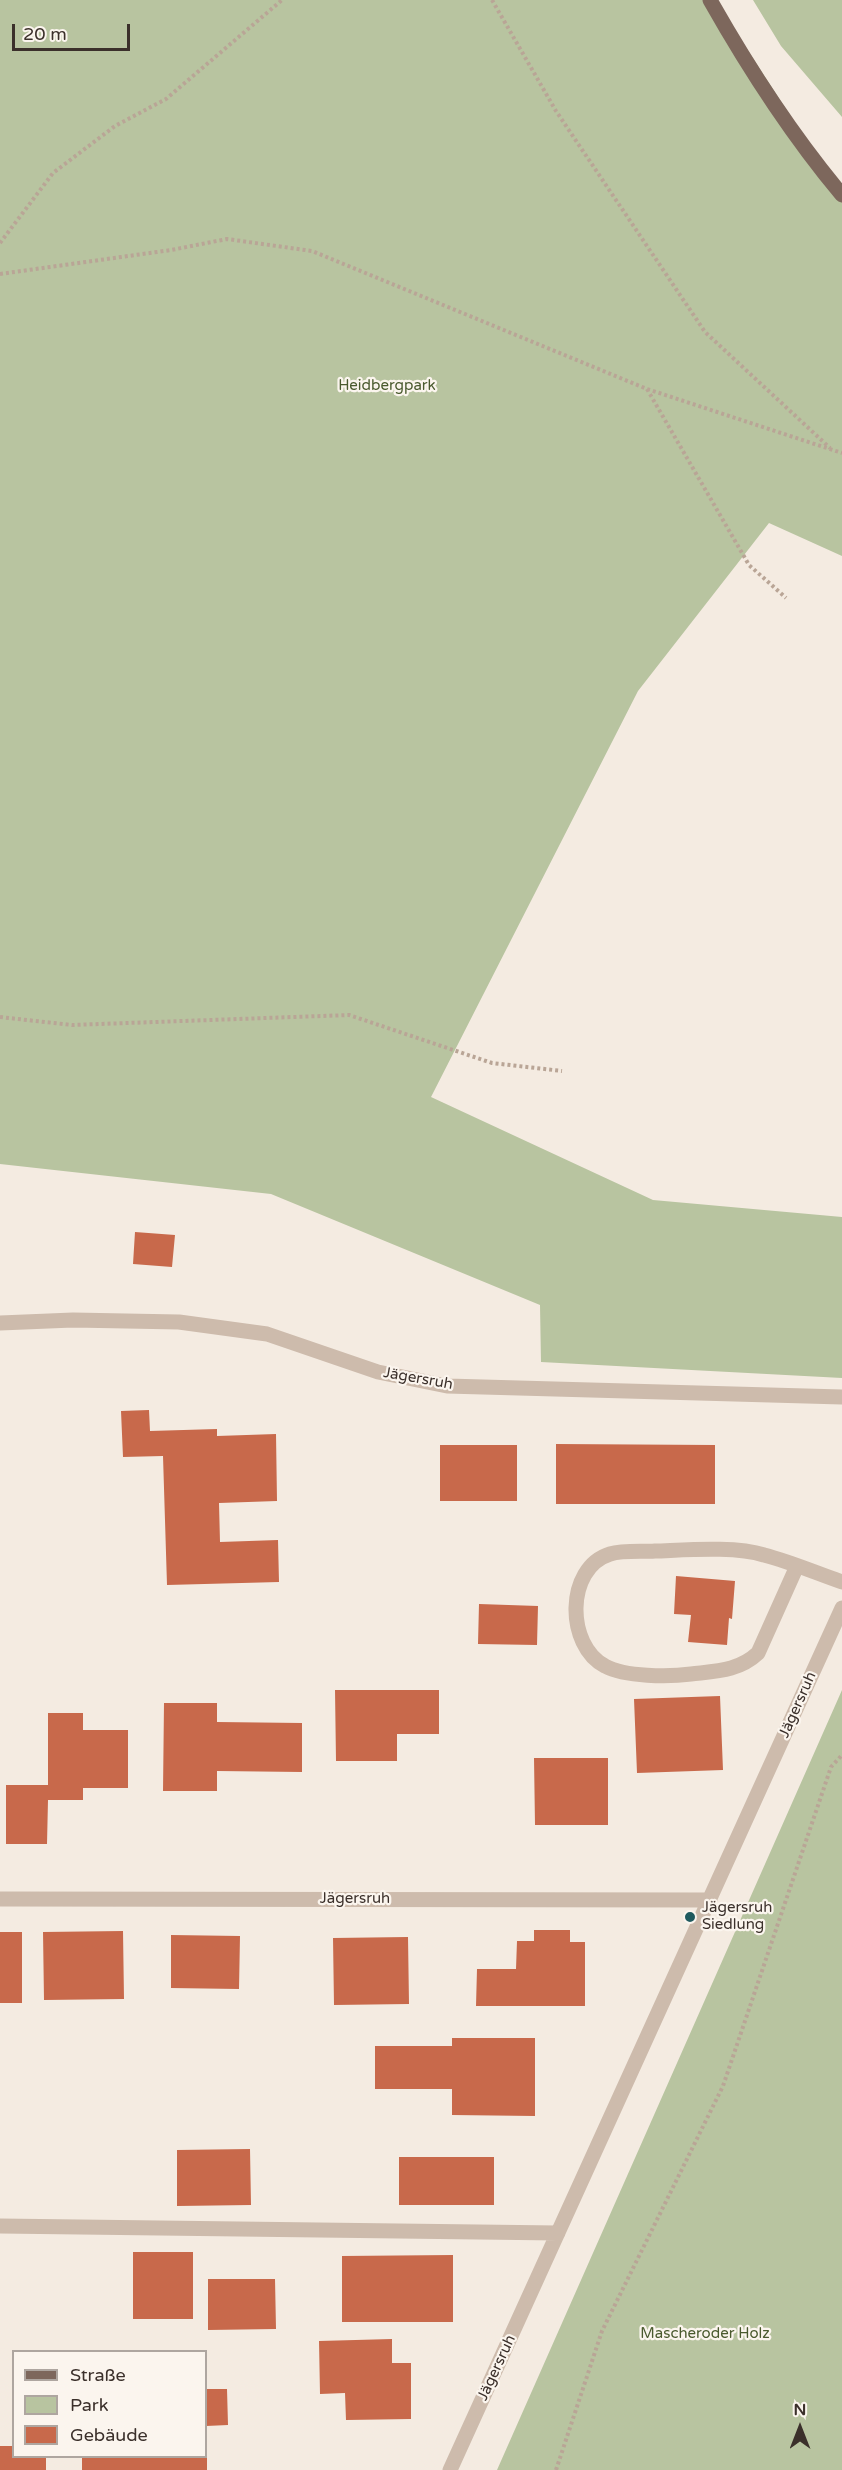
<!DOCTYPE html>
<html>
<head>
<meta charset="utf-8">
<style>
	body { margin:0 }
	#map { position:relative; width:842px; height:2470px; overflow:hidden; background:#f4ebe1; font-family:"Varela Round",sans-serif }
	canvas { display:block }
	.legend { position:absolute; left:12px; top:2350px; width:195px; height:108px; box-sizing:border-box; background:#fbf5ee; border:2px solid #aea6a0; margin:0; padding:8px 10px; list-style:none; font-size:18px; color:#3b302b }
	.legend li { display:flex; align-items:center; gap:12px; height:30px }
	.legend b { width:30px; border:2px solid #aea6a0 }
	.north { position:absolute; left:770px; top:2398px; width:60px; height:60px; -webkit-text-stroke:4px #fbf5ee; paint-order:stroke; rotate:0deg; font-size:16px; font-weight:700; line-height:24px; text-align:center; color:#3b302b }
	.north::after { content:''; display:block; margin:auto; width:21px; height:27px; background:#3b302b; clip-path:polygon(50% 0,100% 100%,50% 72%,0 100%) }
	.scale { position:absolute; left:12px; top:24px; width:118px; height:27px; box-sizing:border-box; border:3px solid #3b302b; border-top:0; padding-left:8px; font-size:18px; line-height:21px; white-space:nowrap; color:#3b302b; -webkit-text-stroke:4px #fbf5ee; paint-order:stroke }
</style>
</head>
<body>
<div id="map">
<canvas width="842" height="2470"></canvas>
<ul class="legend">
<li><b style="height:8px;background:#7d675c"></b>Straße</li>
<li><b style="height:16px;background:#b8c4a0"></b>Park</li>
<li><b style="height:16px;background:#c8694b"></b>Gebäude</li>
</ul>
<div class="north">N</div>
<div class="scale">20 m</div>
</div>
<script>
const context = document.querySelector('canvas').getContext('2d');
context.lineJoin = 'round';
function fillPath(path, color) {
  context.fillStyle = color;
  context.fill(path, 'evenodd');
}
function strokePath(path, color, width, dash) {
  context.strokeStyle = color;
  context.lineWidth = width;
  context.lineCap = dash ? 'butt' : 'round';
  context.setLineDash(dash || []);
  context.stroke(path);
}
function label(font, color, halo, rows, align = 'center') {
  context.font = font + ' "Varela Round",sans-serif';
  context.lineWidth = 4.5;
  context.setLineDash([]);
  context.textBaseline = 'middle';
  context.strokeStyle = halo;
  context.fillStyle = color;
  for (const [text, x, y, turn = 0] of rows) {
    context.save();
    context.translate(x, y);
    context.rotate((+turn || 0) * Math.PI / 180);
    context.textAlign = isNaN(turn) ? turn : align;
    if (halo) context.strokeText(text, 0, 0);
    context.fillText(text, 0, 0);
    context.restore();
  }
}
const green = new Path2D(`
	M0,0H715L842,195V556L769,523L638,691L431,1097L653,1200L842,1217V1378L541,1362L540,1305L271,1194L0,1164Z
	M753,0H842V117L781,46Z
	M842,1690V2470H497Z`);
const building = new Path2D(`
	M135,1232L175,1235L172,1267L133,1264Z
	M149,1410L150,1431L217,1429V1436L276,1434L277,1501L219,1503L220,1542L278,1540L279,1582L167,1585L163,1456L123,1457L121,1411Z
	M556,1444L715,1445V1504H556Z
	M440,1445H517V1501H440Z
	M676,1576L735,1581L732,1619L729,1618L727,1645L688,1642L691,1615L674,1614Z
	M479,1604L538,1606L537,1645L478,1644Z
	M335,1690H439V1734H397V1761H336Z
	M720,1696L723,1770L637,1773L634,1699Z
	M164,1703H217V1722L302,1723V1772L217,1771V1791H163Z
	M48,1713H83V1730H128V1788H83V1800H48L47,1844H6V1785H48Z
	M534,1758H608V1825H535Z
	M534,1930H570V1942H585V2006H476L477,1969H516L517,1941H534Z
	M123,1931L124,1999L44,2000L43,1932Z
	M0,1932H22V2003H0Z
	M171,1935L240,1936L239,1989L171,1988Z
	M408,1937L409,2004L334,2005L333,1938Z
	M452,2038H535V2116L452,2115V2089H375V2046H452Z
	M250,2149L251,2205L177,2206V2150Z
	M399,2157H494V2205H399Z
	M133,2252H193V2319H133Z
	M453,2255V2322H342V2256Z
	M208,2279H275L276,2329L208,2330Z
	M392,2339V2363H411V2419L346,2420L345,2393L320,2394L319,2341Z
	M206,2389H227L228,2425L206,2426Z
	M0,2446H14V2456H46V2470H0Z
	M82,2456H207V2470H82Z`);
const path = new Path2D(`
	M492,0L556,111L705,332L830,448
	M0,243L53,173L115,126L166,99L282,0
	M0,274L171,250L227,239L312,251L647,389L842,453
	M647,389L749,565L786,598
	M0,1017L72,1025L349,1015L492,1063L562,1071
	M556,2470L602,2331L723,2086L831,1767L842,1755`);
const minor = new Path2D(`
	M0,1323L73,1320L179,1322L267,1334L378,1372L447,1386L842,1397
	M797,1566L758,1653C739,1671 716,1671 691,1674C669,1677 625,1677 605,1666C566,1646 565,1568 610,1554C623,1550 642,1552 655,1551C686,1550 736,1546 764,1555C791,1562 816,1573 842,1582
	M0,1899L710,1900
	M0,2226L558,2233
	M450,2470L842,1608`);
const major = new Path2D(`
	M710,0C749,69 791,134 842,195`);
const markers = [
	[690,1917,6,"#1f5a5e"]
];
const parkNames = [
	["Heidbergpark",387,386],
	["Mascheroder Holz",705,2334]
];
const streetNames = [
	["Jägersruh",418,1379,10],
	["Jägersruh",798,1705,-66],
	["Jägersruh",355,1899],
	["Jägersruh",497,2368,-65]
];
const poiNames = [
	["Jägersruh",702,1908],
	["Siedlung",702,1925]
];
fillPath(green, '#b8c4a0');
fillPath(building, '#c8694b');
strokePath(path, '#b9a596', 4, [3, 3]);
strokePath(minor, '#cdbbac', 15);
strokePath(major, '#7d675c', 15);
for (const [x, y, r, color] of markers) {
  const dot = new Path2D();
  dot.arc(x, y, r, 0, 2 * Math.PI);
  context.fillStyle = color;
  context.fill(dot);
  strokePath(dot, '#fbf5ee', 2);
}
label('15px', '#4a5a2e', '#fbf5ee', parkNames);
label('15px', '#3b302b', '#fbf5ee', streetNames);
label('15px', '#3b302b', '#fbf5ee', poiNames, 'left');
</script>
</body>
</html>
